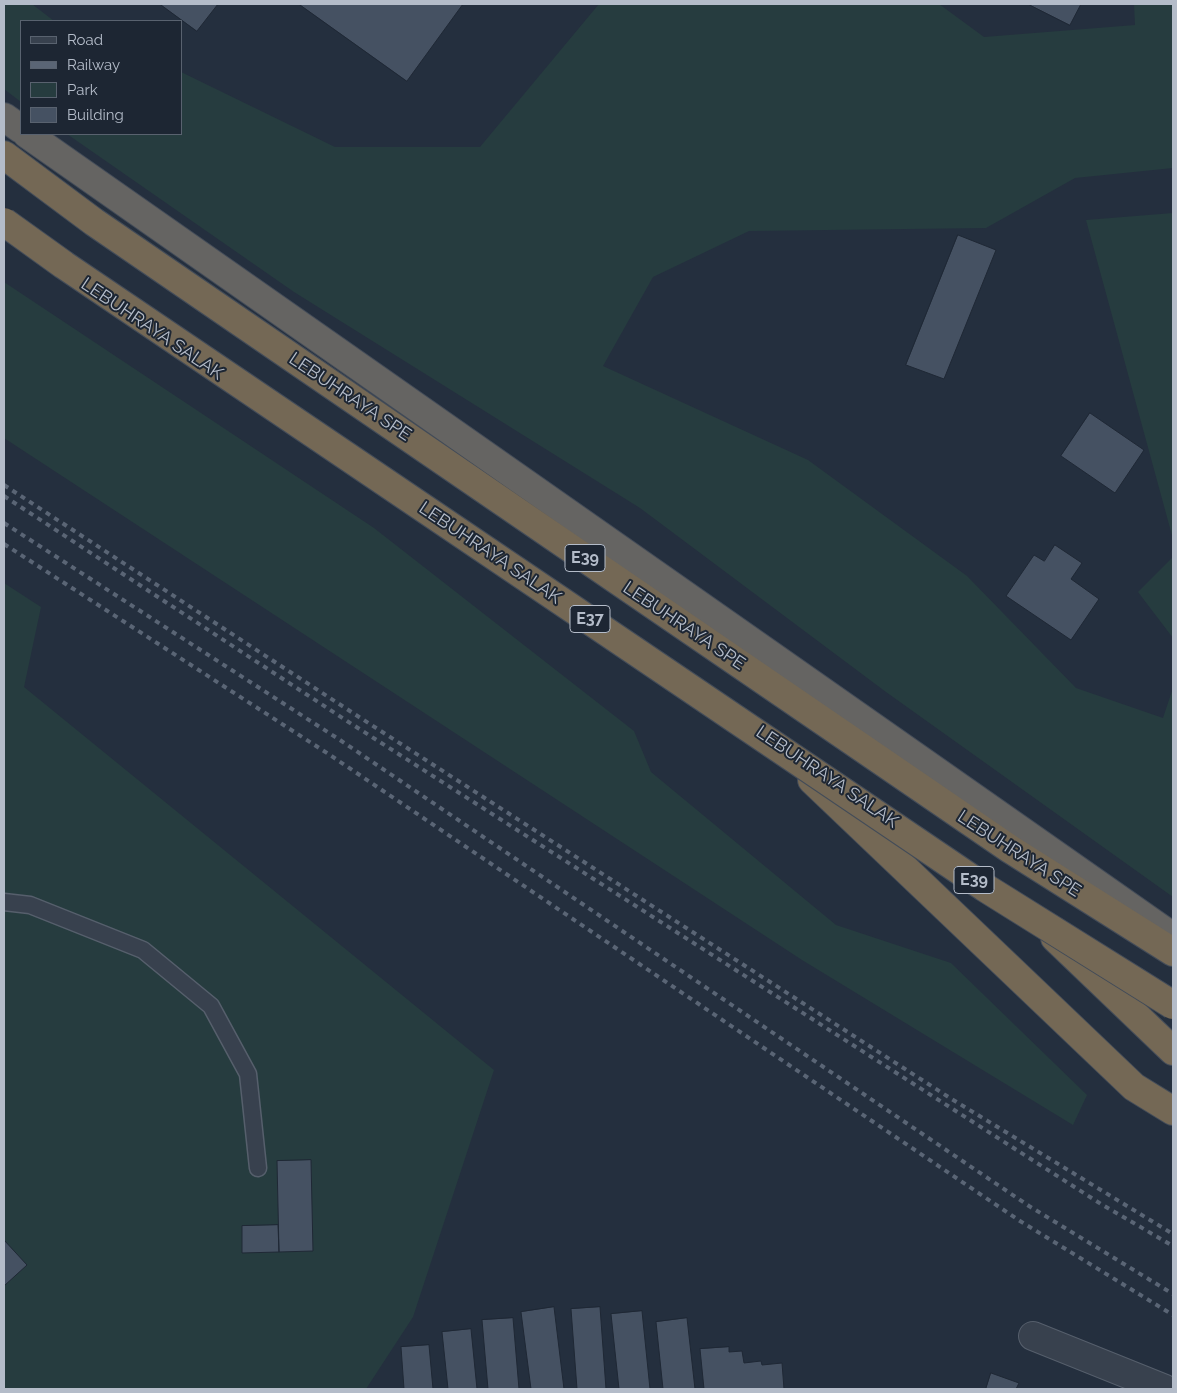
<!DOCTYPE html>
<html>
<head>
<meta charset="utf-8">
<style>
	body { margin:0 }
	#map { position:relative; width:1177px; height:1393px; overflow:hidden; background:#242f3e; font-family:Raleway,sans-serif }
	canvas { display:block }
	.frame { position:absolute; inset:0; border:5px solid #b4bcc9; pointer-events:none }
	.legend { position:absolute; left:20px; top:20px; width:162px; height:115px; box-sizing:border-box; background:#1d2633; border:1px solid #59626f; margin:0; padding:6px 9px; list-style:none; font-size:15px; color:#b4bcc9 }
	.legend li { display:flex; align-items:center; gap:10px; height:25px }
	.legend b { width:25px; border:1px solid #59626f }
</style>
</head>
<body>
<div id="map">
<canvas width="1177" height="1393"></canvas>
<div class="frame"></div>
<ul class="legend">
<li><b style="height:6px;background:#38414e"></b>Road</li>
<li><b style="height:6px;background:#5a6575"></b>Railway</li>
<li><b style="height:14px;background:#263c3f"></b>Park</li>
<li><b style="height:14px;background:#455162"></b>Building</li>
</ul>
</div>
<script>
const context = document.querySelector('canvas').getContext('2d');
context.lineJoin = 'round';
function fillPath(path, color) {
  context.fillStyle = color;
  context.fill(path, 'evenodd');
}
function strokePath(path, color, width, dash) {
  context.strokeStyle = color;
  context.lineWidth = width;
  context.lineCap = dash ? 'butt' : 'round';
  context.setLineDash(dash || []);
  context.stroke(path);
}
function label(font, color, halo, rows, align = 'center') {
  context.font = font + ' Raleway,sans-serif';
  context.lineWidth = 4;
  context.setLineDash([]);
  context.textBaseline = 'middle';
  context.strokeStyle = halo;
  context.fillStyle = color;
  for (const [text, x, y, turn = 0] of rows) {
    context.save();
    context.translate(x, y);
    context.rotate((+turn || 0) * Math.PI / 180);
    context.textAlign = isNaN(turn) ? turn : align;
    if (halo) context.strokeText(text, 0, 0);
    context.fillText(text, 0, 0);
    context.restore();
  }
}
const green = new Path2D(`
	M4,4H32L54,21H21V102L4,89Z
	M599,4H939L984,37L1135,25L1134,4H1173V168L1075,178L986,228L749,231L653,277L603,366L808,460L967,576L1076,688L1163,718L1173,688V897L886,692L640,508L294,292L67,134H181V72L335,147H480Z
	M1173,213V539L1086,220Z
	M4,282L374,528L634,731L651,772L836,925L951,963L1087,1095L1073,1125L802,960L4,438Z
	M1173,557V638L1138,592Z
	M4,583L41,607L24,687L494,1070L413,1317L366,1389H4Z`);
const building = new Path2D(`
	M160,4H218L197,31Z
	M299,4H463L407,81Z
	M1028,4H1081L1070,25Z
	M958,235L996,250L944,379L906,365Z
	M1090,413L1144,450L1115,493L1061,456Z
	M1055,545L1082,563L1071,579L1099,599L1071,640L1006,596L1034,555L1044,561Z
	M311,1160L313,1251L279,1252L277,1161Z
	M278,1225L279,1252L242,1253V1226Z
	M4,1240L27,1265L4,1286Z
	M554,1307L564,1389H531L521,1312Z
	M600,1307L606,1389H577L571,1309Z
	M642,1311L650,1389H619L611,1314Z
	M513,1318L519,1389H488L482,1320Z
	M687,1318L695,1389H663L656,1322Z
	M471,1329L477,1389H448L442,1332Z
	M429,1345L433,1389H404L401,1347Z
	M729,1347V1352L742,1351L744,1363L761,1361L762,1365L782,1363L784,1389H704L700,1349Z
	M991,1373L1019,1383L1016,1389H986Z`);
const service = new Path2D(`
	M4,902L30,905L143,950L211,1006L248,1074L258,1168`);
const minor = new Path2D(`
	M1033,1336L1165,1389`);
const trunk = new Path2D(`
	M4,117L21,129
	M27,134L1173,937`);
const motorway = new Path2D(`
	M4,155L94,222L1010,849L1173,952
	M812,780L1134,1087L1173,1111
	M1055,938L1173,1051`);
const rail = new Path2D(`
	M4,485L356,715L950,1098L1173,1234
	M4,496L347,721L1101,1204L1173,1246
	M4,523L340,740L1029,1206L1173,1294
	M4,544L330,755L1020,1221L1173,1315`);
const motorwayBridge = new Path2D(`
	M4,222L64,265L984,887L1173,1005`);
const shields = [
	[585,558,40],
	[590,619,40],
	[974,880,40]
];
const shieldNames = [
	["E39",585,558],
	["E37",590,619],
	["E39",974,880]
];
const streetNames = [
	["LEBUHRAYA SALAK",152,329,34],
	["LEBUHRAYA SPE",350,397,34],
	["LEBUHRAYA SALAK",490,553,34],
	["LEBUHRAYA SPE",684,626,34],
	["LEBUHRAYA SALAK",827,777,34],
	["LEBUHRAYA SPE",1019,854,33]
];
fillPath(green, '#263c3f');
fillPath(building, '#455162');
strokePath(building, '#1f2835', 1);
strokePath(service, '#565f6c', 19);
strokePath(minor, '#565f6c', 30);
strokePath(trunk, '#434c59', 30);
strokePath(motorway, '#434c59', 30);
strokePath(service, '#38414e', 16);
strokePath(minor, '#38414e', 28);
strokePath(trunk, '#656462', 28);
strokePath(motorway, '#746855', 28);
strokePath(rail, '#5a6575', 4, [5, 5]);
strokePath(motorwayBridge, '#434c59', 30, []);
strokePath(motorwayBridge, '#746855', 28);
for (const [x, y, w] of shields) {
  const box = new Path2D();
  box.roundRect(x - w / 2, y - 13.5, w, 27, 4);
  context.fillStyle = '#1d2633';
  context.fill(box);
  strokePath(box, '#b4bcc9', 1);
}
label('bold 16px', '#b4bcc9', null, shieldNames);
label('18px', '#b4bcc9', '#1d2633', streetNames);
</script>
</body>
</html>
